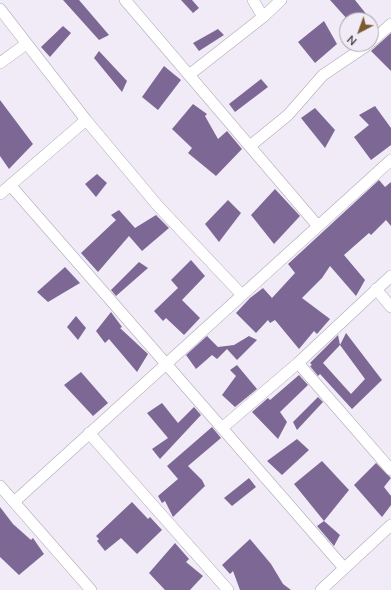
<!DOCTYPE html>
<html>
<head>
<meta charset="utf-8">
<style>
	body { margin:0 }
	#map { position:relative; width:391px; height:590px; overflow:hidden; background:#f0ebf6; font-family:Mulish,sans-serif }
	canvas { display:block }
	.north { position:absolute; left:339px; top:12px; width:40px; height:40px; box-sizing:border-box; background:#f0ebf6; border:1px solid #a8a5ad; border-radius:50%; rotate:221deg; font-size:11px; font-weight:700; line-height:16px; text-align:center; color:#3d3c40 }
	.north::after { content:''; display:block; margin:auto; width:14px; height:18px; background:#7b5a31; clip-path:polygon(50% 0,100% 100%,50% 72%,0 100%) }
</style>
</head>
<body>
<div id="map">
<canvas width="391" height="590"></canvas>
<div class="north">N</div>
</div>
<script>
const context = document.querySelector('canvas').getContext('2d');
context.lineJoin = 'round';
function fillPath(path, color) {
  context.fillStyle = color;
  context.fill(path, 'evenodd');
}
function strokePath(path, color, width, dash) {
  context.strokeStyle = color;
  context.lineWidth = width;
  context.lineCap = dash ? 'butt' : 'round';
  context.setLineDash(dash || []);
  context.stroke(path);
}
const building = new Path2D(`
	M63,0H79L109,35L99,40Z
	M181,0H192L199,8L193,13Z
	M330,0H355L371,20H348Z
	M324,21L337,44L315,63L298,42Z
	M63,26L71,33L50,57L41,47Z
	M218,29L224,35L199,51L193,43Z
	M391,33V71L371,51Z
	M99,51L127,81L122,92L94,58Z
	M164,66L181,80L158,110L142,97Z
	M261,79L268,87L235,112L229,104Z
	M0,100L33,144L9,169L0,156Z
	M193,104L207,114L205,116L218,139L227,131L242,149L216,176L188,153L192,148L172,129Z
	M375,106L391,128V145L371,160L354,137L369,125L359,115Z
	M315,108L335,130L325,148L301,118Z
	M97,174L107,183L96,197L85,184Z
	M379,180L385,187L391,182V226L386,220L371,235L369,233L344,255L365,280L356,296L330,266L322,278L302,298L330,319L317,334L314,331L299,349L275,320L270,323L268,320L256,333L236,313L250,298L263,288L272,298L295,273L288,264Z
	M275,189L300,216L274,244L251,215Z
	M228,200L241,213L219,242L205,224Z
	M119,210L135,228L156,215L169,228L142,251L129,236L98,272L81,253L116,220L111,215Z
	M191,260L205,276L182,300L200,318L184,335L166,318L163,321L154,311L178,288L171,280Z
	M139,262L148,268L116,296L111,290Z
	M65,267L80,283L48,302L37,292Z
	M111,312L122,327L120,328L148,354L137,372L109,339L105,343L96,331Z
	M76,316L86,328L78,340L67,327Z
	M346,333L382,380L352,409L320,374L318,376L310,366L312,365L310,363L338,335L340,345ZM340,345L365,379L351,394L323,363Z
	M207,336L218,347L234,345L249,336L257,340L237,360L227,349L217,359L212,355L196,369L186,355Z
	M237,365L257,389L235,407L222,395L236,376L230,370Z
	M81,372L108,403L93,416L64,385Z
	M299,375L308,385L280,412L287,422L278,439L252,412L268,398L270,400Z
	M318,397L323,402L297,430L293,422Z
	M162,403L178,423L194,407L201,415L160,459L152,449L168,438L147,413Z
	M212,427L221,438L188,466L202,480L205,486L173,517L165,501L162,503L158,496L178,479L167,466Z
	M297,439L309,450L282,475L267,461Z
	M322,461L349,490L324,521L294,484Z
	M376,463L391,478L384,487L391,496V505L382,517L354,485Z
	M249,478L256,487L232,506L224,498Z
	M132,502L148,519L150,517L162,530L137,554L121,538L105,551L97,541L99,539L96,536Z
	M0,507L13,524L31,540L33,538L44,554L19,575L0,557Z
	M324,521L340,535L334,546L317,526Z
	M250,539L271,564L283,584L291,590H240L233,571L230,574L222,565Z
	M175,543L189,559L186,562L203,576L190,590H165L149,573Z`);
const minor = new Path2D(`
	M125,0L317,225
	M253,0L263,17
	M0,9L86,120L158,206L241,294
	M371,42L391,24
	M0,63L26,44
	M189,75L263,17L281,0
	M250,146L288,115L323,75L369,44
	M11,186L344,568
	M0,194L86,120
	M376,289L391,307
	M298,363L391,470
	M222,428L298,363L391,276
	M89,433L228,590
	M0,486L91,590
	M14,502L391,160
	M321,590L391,525`);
fillPath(building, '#7d6895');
strokePath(minor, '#aeaab4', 12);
strokePath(minor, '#fff', 11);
</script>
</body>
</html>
